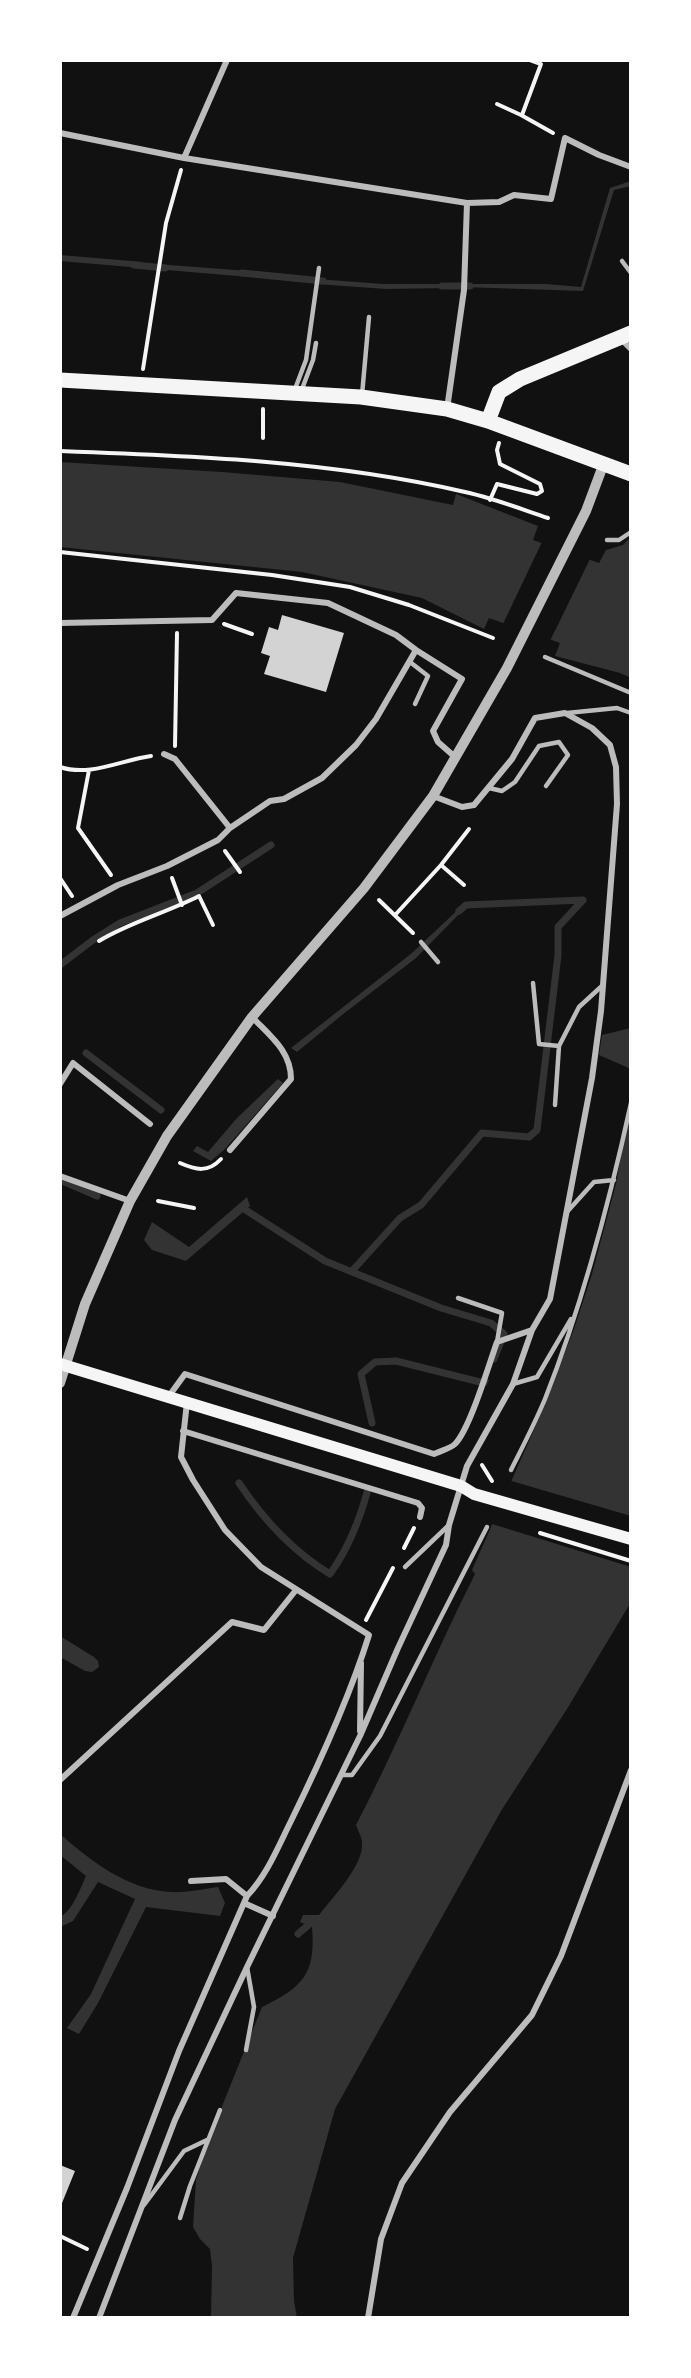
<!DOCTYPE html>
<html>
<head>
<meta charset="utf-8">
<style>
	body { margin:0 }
	#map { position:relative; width:691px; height:2378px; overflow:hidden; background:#111; font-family:Montserrat,sans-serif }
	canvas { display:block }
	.frame { position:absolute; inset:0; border:62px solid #fff; pointer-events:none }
</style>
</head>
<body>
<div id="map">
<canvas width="691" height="2378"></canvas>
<div class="frame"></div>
</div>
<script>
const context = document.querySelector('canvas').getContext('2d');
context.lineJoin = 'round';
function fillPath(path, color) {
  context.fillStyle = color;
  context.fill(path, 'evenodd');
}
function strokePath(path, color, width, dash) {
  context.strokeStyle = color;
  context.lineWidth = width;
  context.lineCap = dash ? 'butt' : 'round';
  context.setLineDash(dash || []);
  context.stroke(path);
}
const water = new Path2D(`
	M631,181V186L614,190L583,291L463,287V284H546L581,287L610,188Z
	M60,255L143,262L142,268L60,261Z
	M156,264L249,271V277L155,269Z
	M317,279L383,284H450V288L386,289L316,284Z
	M60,462L222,472L340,482L453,505L456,494L538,526L533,540L599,563L606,550L623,545L631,536V678L620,673L555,656L560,643L489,618L484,629L422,598L302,572L60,547Z
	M464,904L466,907L416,958L342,1015L297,1052L291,1048L412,953Z
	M631,1028V1069L599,1055L602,1035Z
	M278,1079L283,1083L225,1149L211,1161L193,1151L197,1146L208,1152L237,1118Z
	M631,1098V1602L567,1709L501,1811L335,2109L293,2258L294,2301L297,2318H211L212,2266L210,2249L200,2239L193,2227L196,2180L206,2146L262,2007C303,1987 316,1974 312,1927L300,1922L303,1915H319C332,1898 364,1865 362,1843C362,1837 358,1831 356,1825C399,1743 433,1657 475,1574L472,1570L544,1407L574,1329L592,1274L616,1184Z
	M247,1197L250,1206L186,1261L152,1250L144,1240L152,1222L189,1247Z
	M60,1636L94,1657L98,1661L99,1667L92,1672L85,1671L60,1657Z
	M60,1834C91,1861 128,1890 171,1892C186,1893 203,1889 218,1887L225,1903L220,1916L146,1907L98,2003L79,2034L67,2028L91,1994L135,1899L98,1882L73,1921L60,1927V1917C73,1910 80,1889 86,1876L60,1855Z`);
const pier = new Path2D(`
	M543,540L591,557L549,643L502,626Z
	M508,1480L631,1516V1567L489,1523Z`);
const stream = new Path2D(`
	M134,265L165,268
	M242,273L323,281
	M442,286H470
	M60,965L93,940L120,923L197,893L271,845
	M86,1053L161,1110
	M60,1180L97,1196
	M241,1207L325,1261L441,1308L491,1323L504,1334L494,1359
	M352,1271L400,1218L421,1205L482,1133L529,1137L537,1130L558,955V927L583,900L466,905L459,911
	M372,1423L361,1374L375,1362L396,1361L484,1383L485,1381
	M239,1483C263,1519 292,1551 330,1574C348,1549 360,1519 368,1489
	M298,1934L313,1921`);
const building = new Path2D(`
	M282,615L344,633L326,692L264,674L270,656L261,653L269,627L278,630Z
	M60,2165L75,2171L60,2208Z`);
const path = new Path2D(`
	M497,104L521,115L553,133
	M522,115L541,64L530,60
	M143,369L166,223L181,170
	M263,438V409
	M60,451C196,456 332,461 465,492C493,498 521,509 548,518
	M490,500L497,484L537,494L542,491L540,484L500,464L497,450L499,443
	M60,552L272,575L350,587L409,605L493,638
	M224,624L252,634
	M175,746L177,633
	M60,767C90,777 121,760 151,756
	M89,770L78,828L111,875
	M225,851L240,872
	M441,865L464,885
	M60,878L72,896
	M172,878L182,905
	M379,900L413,933
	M396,914L441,865L469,829
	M99,941C130,922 166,913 199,896L213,925
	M180,1163C196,1170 208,1173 221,1159
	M158,1201L194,1208
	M482,1465L492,1481
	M540,1533L631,1561
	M404,1548L414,1528
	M366,1620L393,1568
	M60,2236L87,2249`);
const service = new Path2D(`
	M622,261L631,273
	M295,389L306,360L319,268
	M302,389L313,360L316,343
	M362,395L369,317
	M607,540H619L631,532
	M545,657L631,693
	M410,662L428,676L415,704
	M567,713L617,708L631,713
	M489,788L502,791L515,782L539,746L559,742L568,755L546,786
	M421,942L438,962
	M533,983L539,1044L559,1046
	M555,1105L559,1046L579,1007L603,985
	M566,1213L594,1182L614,1180
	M458,1298L502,1313L497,1342
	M513,1384L537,1377L571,1319
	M511,1470C523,1446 535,1423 545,1399C583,1303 609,1204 631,1103
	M405,1567L449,1525
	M341,1775H352L380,1736L487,1527
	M246,2050L254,2007L247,1967
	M144,2205L184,2151L207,2140
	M180,2218L190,2186L220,2110`);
const minor = new Path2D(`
	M60,133L184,158L467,203L499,202L514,195L551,199L565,138L599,155L631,167
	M184,158L227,60
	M621,339L631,349
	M447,409L464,290L467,203
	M60,623L212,620L236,593L328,603L396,635L416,650L462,679L433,731L438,742L455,757
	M164,754L175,759L230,828
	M60,916L118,885L167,866L218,840L230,828L270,801L284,799L322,778L356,745L376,719L416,650
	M60,1084L73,1063L150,1124
	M230,1150L291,1079C291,1051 270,1036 252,1017
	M60,1176L130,1201
	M169,1396L185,1374L434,1454C441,1451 451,1448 455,1444C470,1429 489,1364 497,1342L532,1330
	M183,1431L418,1503L422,1508L420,1517
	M360,1731L361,1663
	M60,1780L232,1622L264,1630L296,1590
	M191,1881L226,1879L247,1896
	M244,1903L273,1916
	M73,2318L127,2188L179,2051L247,1896C267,1875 278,1847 291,1821C320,1762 349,1699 369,1635L261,1567L225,1530L193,1480L181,1457L187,1402
	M99,2318L175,2120L247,1967L360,1736L398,1648L446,1545L449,1525L467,1466L513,1384L532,1330L550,1299L592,1078L601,1011L617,804L616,767L610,745L592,728L565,713L535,718L512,759L474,805L462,807L433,796
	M368,2318L381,2239L402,2183L450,2112L532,2015L561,1956L631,1770`);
const tertiary = new Path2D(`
	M60,1383L85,1304L130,1201L167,1136L252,1017L364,888L433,796L507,668L586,511L604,463`);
const secondary = new Path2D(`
	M60,1364L461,1486L474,1494L631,1539`);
const primary = new Path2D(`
	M60,380L361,397L447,409L488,421L631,474
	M488,421L499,392L520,379L631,333`);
fillPath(water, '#333');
fillPath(pier, '#111');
strokePath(stream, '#333', 7);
fillPath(building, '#d3d3d3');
strokePath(path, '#f5f5f5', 4);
strokePath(service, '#bcbcbc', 4.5);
strokePath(minor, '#bcbcbc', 6);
strokePath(tertiary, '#bcbcbc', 10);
strokePath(secondary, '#f5f5f5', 12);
strokePath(primary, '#f5f5f5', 15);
</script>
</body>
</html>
